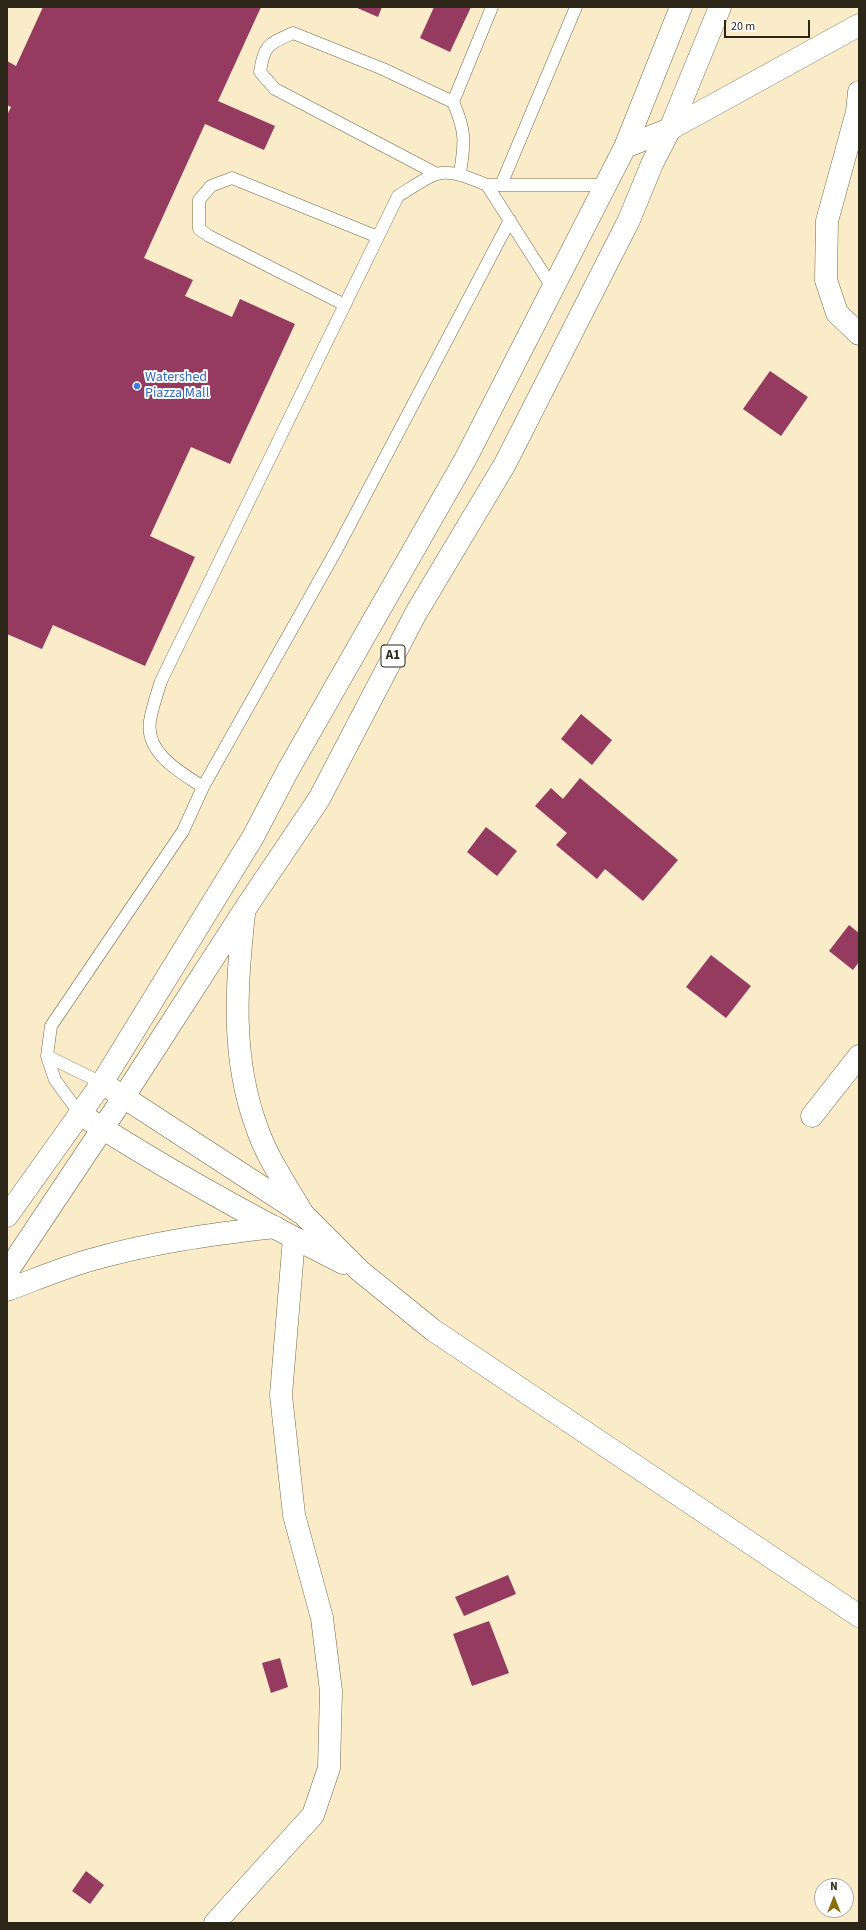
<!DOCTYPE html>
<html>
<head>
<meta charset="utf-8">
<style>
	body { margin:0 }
	#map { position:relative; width:866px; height:1930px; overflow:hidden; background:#fbecc9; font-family:"Source Sans 3",sans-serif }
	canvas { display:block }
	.frame { position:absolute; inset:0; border:8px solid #2c2619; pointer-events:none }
	.north { position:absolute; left:814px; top:1878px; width:40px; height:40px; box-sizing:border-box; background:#fff; border:1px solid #aba8a3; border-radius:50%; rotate:0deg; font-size:11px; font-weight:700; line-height:16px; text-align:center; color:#2c2619 }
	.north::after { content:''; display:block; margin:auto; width:14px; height:18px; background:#886d0b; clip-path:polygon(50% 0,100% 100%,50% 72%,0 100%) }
	.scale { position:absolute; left:724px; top:20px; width:86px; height:18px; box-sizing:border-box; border:2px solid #2c2619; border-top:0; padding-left:5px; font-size:12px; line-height:14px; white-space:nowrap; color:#2c2619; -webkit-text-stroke:3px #fff; paint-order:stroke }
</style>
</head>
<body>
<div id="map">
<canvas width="866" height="1930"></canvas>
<div class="frame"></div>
<div class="north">N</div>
<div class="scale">20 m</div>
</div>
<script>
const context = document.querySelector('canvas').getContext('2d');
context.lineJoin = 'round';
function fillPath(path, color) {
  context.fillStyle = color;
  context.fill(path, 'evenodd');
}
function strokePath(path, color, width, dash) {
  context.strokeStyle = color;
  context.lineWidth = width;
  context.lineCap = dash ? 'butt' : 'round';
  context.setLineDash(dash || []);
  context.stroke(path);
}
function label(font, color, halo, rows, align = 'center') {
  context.font = font + ' "Source Sans 3",sans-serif';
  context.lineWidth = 4;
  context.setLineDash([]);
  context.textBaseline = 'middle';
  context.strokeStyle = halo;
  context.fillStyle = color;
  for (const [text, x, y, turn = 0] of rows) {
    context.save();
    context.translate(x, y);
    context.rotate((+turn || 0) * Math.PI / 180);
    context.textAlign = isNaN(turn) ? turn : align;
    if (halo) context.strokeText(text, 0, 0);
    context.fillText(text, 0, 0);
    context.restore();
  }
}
const building = new Path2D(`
	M43,7H261L218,101L275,126L264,150L205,124L144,258L193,280L185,296L232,317L240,299L295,324L230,464L191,447L150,536L195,557L145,666L53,625L42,649L7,634V115L11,107L7,105V61L16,66Z
	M355,7H382L378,17Z
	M434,7H471L450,52L420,38Z
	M770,371L808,397L781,436L743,409Z
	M581,714L612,740L592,765L561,739Z
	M580,778L678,860L643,901L605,869L597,879L556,845L567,833L535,806L551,788L563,799Z
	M486,827L517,851L497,876L467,852Z
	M849,925L859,933V962L853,970L829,951Z
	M711,955L751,986L726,1018L686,987Z
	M508,1575L516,1594L464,1616L455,1597Z
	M489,1621L509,1673L472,1686L453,1634Z
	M280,1658L288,1687L271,1693L262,1663Z
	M86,1871L104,1885L90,1904L72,1891Z`);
const service = new Path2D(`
	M453,102L492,7
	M435,173L275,89L260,72C264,44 269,44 293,33L383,69L453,102C466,131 465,142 460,173
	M501,185L576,7
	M552,287L487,185H605
	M345,305L209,236L199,229V200L211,186L232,178L378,237
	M203,787L337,549L510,220
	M47,1056L102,1083
	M80,1114L55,1080L47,1056L51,1026L183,831L203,787C180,772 145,753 150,721C152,708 157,694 161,681L398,196C440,170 440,165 487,185`);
const minor = new Path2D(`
	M859,92L857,112L827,221L826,280L837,313L859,334
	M625,147L670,129L859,25
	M812,1116L859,1056
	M215,1923L313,1815L329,1768L331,1691L322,1618L294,1515L281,1395L294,1238`);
const secondary = new Path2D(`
	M102,1083L303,1214L360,1271L433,1330L859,1616
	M80,1114C165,1169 254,1218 343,1263`);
const trunk = new Path2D(`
	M244,914C236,986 231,1058 257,1128C267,1158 287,1186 303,1214
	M7,1216L102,1083L253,837L287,772L466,458L625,147L681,7
	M7,1272L123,1098L245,909L319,799L416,613L505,464L629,220L652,164L670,129L720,7
	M7,1290C34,1280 60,1269 87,1261C148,1243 212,1234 275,1227`);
const markers = [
	[137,386,4,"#3f7fe0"]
];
const shields = [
	[393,656,24]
];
const shieldNames = [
	["A1",393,656]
];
const shopNames = [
	["Watershed",145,378],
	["Piazza Mall",145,394]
];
fillPath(building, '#953b5f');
strokePath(service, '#756849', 13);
strokePath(minor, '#756849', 23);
strokePath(secondary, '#756849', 23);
strokePath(trunk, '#756849', 23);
strokePath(service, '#fff', 12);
strokePath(minor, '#fff', 22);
strokePath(secondary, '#fff', 22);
strokePath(trunk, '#fff', 22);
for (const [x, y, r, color] of markers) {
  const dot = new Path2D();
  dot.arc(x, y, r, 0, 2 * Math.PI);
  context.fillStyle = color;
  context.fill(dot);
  strokePath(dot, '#fff', 1.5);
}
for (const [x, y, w] of shields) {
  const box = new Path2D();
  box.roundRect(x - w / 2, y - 11, w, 22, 3);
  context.fillStyle = '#fff';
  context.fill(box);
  strokePath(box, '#2c2619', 1);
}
label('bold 13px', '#2c2619', null, shieldNames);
label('14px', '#366cbe', '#fff', shopNames, 'left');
</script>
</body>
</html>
